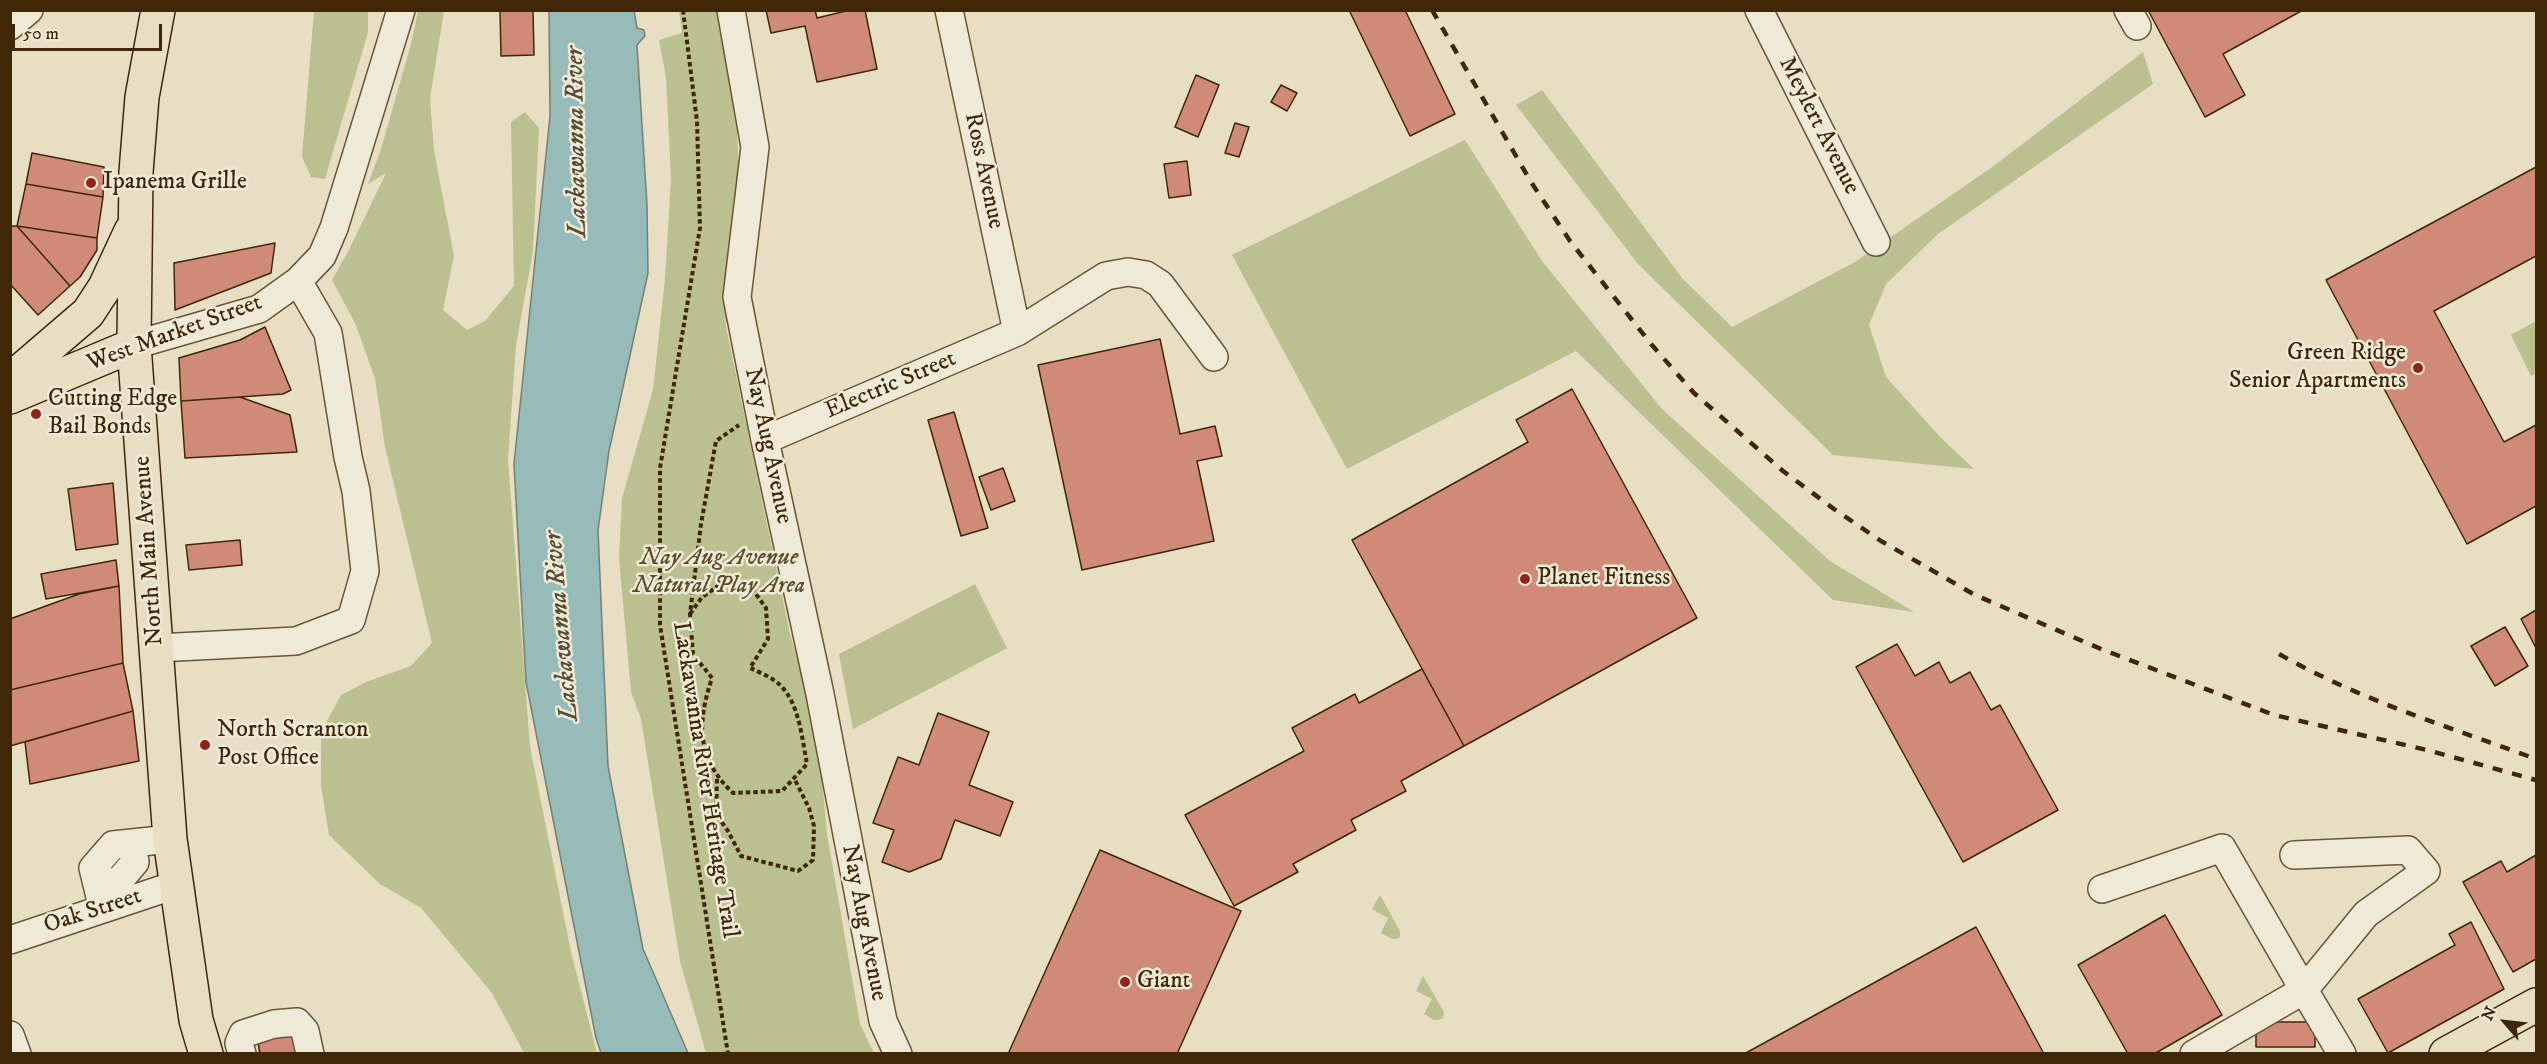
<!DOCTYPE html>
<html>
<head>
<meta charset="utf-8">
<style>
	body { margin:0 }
	#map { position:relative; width:2547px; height:1064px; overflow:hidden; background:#e7dec3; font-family:"IM FELL DW Pica",serif }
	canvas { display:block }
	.frame { position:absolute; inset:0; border:12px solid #402807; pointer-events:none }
	.north { position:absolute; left:2475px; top:992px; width:60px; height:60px; -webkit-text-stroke:4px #efead8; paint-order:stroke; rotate:298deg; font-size:16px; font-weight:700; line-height:24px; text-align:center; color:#402807 }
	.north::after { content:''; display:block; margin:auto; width:21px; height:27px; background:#402807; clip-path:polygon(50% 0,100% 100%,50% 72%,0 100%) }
	.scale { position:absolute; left:12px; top:24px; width:150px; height:27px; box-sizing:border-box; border:3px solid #402807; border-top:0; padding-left:8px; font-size:18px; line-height:21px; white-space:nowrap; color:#402807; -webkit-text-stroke:4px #efead8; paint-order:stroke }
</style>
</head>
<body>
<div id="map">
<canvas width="2547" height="1064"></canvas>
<div class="frame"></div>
<div class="north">N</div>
<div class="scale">50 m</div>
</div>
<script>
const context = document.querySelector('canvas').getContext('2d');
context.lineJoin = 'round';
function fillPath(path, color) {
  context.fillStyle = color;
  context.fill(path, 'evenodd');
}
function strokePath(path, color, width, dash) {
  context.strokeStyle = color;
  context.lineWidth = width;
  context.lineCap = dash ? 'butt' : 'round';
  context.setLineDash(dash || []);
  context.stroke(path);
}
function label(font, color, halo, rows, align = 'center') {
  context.font = font + ' "IM FELL DW Pica",serif';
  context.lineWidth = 5;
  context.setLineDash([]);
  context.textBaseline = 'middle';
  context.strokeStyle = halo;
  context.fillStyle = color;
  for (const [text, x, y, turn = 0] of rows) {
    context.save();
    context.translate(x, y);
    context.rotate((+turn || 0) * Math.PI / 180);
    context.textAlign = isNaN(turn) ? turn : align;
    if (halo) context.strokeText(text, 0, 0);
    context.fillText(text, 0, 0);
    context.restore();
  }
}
const green = new Path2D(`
	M314,11H368V32L325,179L311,177L302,157Z
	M418,11H444L430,98L434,151L454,256L443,310L467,330L485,321L514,286L511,122L525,112L539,128L533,251L516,345L508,460L530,747L571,952L597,1053H524L492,993L421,908L380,884L329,835L321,786V732L341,695L366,682L411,666L432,643L385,447L375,379L356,325L332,280L349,250L386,173L368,184L381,149L411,44Z
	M679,11H718C727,61 739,110 738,161C737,217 726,271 726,327L790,634L803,679L820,755L827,834L860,1024L874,1053H706L680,961L641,719L631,692L619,557L622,498L653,390L665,279L671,179L666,77L659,40L682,33Z
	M2143,52L2153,84L1938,234L1886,284L1869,325L1886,377L1941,438L1974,469L1833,455L1638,264L1516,105L1542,90L1682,278L1732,327L1855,262L1995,165Z
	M1465,140L1542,261L1662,409L1830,561L1914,612L1833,600L1576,351L1347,469L1232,255Z
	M2536,321V373L2531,376L2511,335Z
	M975,584L1007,648L853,729L839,654Z
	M1380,895L1400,931V937C1393,942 1387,936 1381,933L1388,918L1372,909Z
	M1423,976L1444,1012L1443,1018C1436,1023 1431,1018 1424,1014L1432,999L1416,991Z`);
const water = new Path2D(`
	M549,11H634L637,28L644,30L645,36L637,45L647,205L648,273L609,451L598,530L608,766L643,949L688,1053H601L596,1038L526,682L514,464L550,116Z`);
const building = new Path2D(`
	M500,10H533L534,55L501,56Z
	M766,10H815L817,18L850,10H865L877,69L817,82L805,26L771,33Z
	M1349,10H1405L1455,114L1410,136Z
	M2148,10H2303L2223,54L2245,95L2205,117Z
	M1196,75L1219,85L1198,137L1175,127Z
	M1281,85L1297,93L1287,111L1271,102Z
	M1235,123L1249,127L1239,157L1225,153Z
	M32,153L104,167L103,197L26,184Z
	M1187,161L1191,195L1169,198L1164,164Z
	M2536,167V256L2434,311L2504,442L2536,425V506L2467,544L2326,280Z
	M26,184L103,197L97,238L17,226Z
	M10,226H17L70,286L38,315L10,284Z
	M17,226L97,238V250L80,277L70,286Z
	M275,243L271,273L175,310L174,263Z
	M265,327L291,390L283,394L181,401L179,358L240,340Z
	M1160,339L1180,434L1215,426L1222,456L1197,461L1214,541L1082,570L1038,365Z
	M1572,389L1697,618L1464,746L1352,540L1528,442L1516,420Z
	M240,397L290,415L297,452L185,458L181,401Z
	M954,412L988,528L961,536L928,420Z
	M1003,468L1015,501L991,510L979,477Z
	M113,483L118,544L76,550L68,489Z
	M240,540L242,565L189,570L186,545Z
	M116,560L119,586L46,599L41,574Z
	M119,586L123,663L10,690V619L79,594Z
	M2536,610V648L2521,619Z
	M2505,627L2528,666L2495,686L2471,646Z
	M1897,644L1915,676L1939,662L1950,683L1970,672L1991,710L2000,705L2058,810L1963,862L1856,667Z
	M123,663L133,711L10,746V690Z
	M1422,669L1464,746L1401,781L1406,791L1351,820L1356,830L1293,864L1298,872L1234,906L1185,815L1304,751L1292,728L1355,694L1359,703Z
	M133,711L139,761L30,784L25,742Z
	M938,713L989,732L969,785L1013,802L1000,836L955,820L941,859L909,872L882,862L894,830L873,823L898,757L919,765Z
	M1100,850L1241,911L1177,1054H1008Z
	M2536,855V959L2513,972L2463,882L2501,861L2507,872Z
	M2165,915L2222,1015L2154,1054H2128L2078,965Z
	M2471,922L2504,989L2388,1053L2358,999L2455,945L2449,934Z
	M1976,927L2044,1054H1744Z
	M2256,1022H2315V1047H2256Z
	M295,1028L301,1054H260L257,1037Z`);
const path = new Path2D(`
	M683,10L697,121L700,228L660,468V625L728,1054
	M690,614L702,597L718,586L739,583L753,590L766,608L768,639L750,668C759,672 771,677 779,684C799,702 802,738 807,764L782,791L733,793C696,758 697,723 712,678L693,654L690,614L701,524L716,441L739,425
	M717,779L716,814L728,831L741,856L798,871L813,860L814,826L809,808L794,778`);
const minor = new Path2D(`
	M731,10L755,147L737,297L765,440L820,694L883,1021L898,1054
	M949,10L1017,332
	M1759,10L1876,242
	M2128,10L2137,26
	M10,26L29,10
	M134,345L259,309L298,281L322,256L334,228L401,10
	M765,440L1017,332L1106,276L1128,272L1146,275L1160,284L1214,357
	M157,648L296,641L351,620L365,571L356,491L348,457L328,333L298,281
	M2294,855L2408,850L2426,871L2366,914L2304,990L2342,1054
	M97,884L119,881L135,862L132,843
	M2102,889L2222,848L2304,990L2194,1054
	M103,909L93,868L113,845L170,839
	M10,940L175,885
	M10,1035L17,1054
	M242,1054L239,1043L243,1034L274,1024L297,1022L305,1031L310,1054`);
const major = new Path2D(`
	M158,10L142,97L136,172L134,345L170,839L196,1020L206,1054
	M10,380L88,313L105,287L131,231
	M10,397L134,345
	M2446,1054L2536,1005`);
const rail = new Path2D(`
	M1432,10L1531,182L1570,241L1651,344L1694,393L1783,471L1834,509L1881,541L1975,595L2101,649L2274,715L2427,750L2536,780
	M2279,654C2360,700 2449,727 2536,759`);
const markers = [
	[91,183,6,"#8f2418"],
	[2418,368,6,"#8f2418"],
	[36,414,6,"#8f2418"],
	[1525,579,6,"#8f2418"],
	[205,745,6,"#8f2418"],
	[1125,982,6,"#8f2418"]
];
const streetNames = [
	["Meylert Avenue",1818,126,63],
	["Ross Avenue",983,171,78],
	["West Market Street",175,334,-20],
	["Electric Street",891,386,-23],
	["Nay Aug Avenue",767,446,78],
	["North Main Avenue",150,551,-94],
	["Lackawanna River Heritage Trail",704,780,81],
	["Oak Street",93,912,-18],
	["Nay Aug Avenue",863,923,79]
];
const poiNames = [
	["Ipanema Grille",103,183],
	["Green Ridge",2406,354,"right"],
	["Senior Apartments",2406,382,"right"],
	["Cutting Edge",48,400],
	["Bail Bonds",48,428],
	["Planet Fitness",1537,579],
	["North Scranton",217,731],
	["Post Office",217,759],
	["Giant",1137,982]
];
const parkNames = [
	["Nay Aug Avenue",719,559],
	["Natural Play Area",719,587]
];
const waterNames = [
	["Lackawanna River",578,142,-91],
	["Lackawanna River",563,626,-95]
];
fillPath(green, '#bac090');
fillPath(water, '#97bbb9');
strokePath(water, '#748072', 1.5);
fillPath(building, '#cf8b77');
strokePath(building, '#402807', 1.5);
strokePath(minor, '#6a5636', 30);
strokePath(major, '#402807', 36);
strokePath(path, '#402807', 4, [4.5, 3]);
strokePath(minor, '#efead8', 27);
strokePath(major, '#e7dec3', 33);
strokePath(rail, '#402807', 4.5, [10, 10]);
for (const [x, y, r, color] of markers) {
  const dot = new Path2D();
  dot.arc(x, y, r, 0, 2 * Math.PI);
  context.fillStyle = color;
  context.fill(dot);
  strokePath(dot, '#efead8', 2);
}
label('24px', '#402807', '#efead8', streetNames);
label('24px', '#402807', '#efead8', poiNames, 'left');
label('italic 24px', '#5e4e29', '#efead8', parkNames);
label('italic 26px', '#564d34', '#efead8', waterNames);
</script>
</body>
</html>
